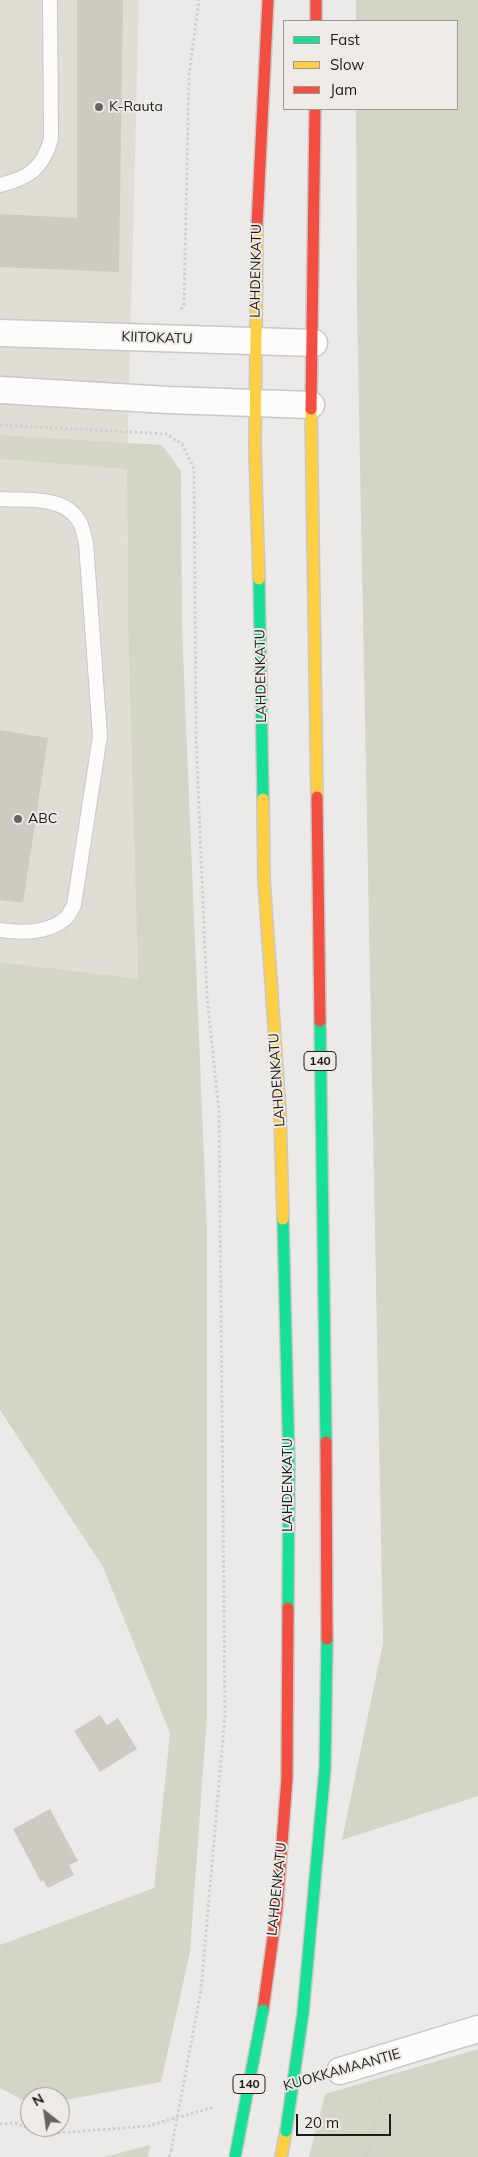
<!DOCTYPE html>
<html>
<head>
<meta charset="utf-8">
<style>
	body { margin:0 }
	#map { position:relative; width:478px; height:2157px; overflow:hidden; background:#eceae8; font-family:Mulish,sans-serif }
	canvas { display:block }
	.legend { position:absolute; left:283px; top:20px; width:175px; height:90px; box-sizing:border-box; background:#eeeae6; border:1px solid #9b9895; margin:0; padding:6px 9px; list-style:none; font-size:15px; color:#1f1d1c }
	.legend li { display:flex; align-items:center; gap:10px; height:25px }
	.legend b { width:25px; border:1px solid #9b9895 }
	.north { position:absolute; left:20px; top:2087px; width:50px; height:50px; box-sizing:border-box; background:#eeeae6; border:1px solid #9b9895; border-radius:50%; rotate:330deg; font-size:14px; font-weight:700; line-height:20px; text-align:center; color:#1f1d1c }
	.north::after { content:''; display:block; margin:auto; width:18px; height:22px; background:#676563; clip-path:polygon(50% 0,100% 100%,50% 72%,0 100%) }
	.scale { position:absolute; left:296px; top:2114px; width:95px; height:22px; box-sizing:border-box; border:2px solid #1f1d1c; border-top:0; padding-left:6px; font-size:15px; line-height:18px; white-space:nowrap; color:#1f1d1c; -webkit-text-stroke:4px #eeeae6; paint-order:stroke }
</style>
</head>
<body>
<div id="map">
<canvas width="478" height="2157"></canvas>
<ul class="legend">
<li><b style="height:6px;background:#16e098"></b>Fast</li>
<li><b style="height:6px;background:#ffcf43"></b>Slow</li>
<li><b style="height:6px;background:#f24e42"></b>Jam</li>
</ul>
<div class="north">N</div>
<div class="scale">20 m</div>
</div>
<script>
const context = document.querySelector('canvas').getContext('2d');
context.lineJoin = 'round';
function fillPath(path, color) {
  context.fillStyle = color;
  context.fill(path, 'evenodd');
}
function strokePath(path, color, width, dash) {
  context.strokeStyle = color;
  context.lineWidth = width;
  context.lineCap = dash ? 'butt' : 'round';
  context.setLineDash(dash || []);
  context.stroke(path);
}
function label(font, color, halo, rows, align = 'center') {
  context.font = font + ' Mulish,sans-serif';
  context.lineWidth = 4;
  context.setLineDash([]);
  context.textBaseline = 'middle';
  context.strokeStyle = halo;
  context.fillStyle = color;
  for (const [text, x, y, turn = 0] of rows) {
    context.save();
    context.translate(x, y);
    context.rotate((+turn || 0) * Math.PI / 180);
    context.textAlign = isNaN(turn) ? turn : align;
    if (halo) context.strokeText(text, 0, 0);
    context.fillText(text, 0, 0);
    context.restore();
  }
}
const built = new Path2D(`
	M0,0H139L127,469L128,627L138,980L0,962Z`);
const green = new Path2D(`
	M356,0H478V1796L342,1840L383,1643L357,312L356,109H457V21H356Z
	M0,435L162,445L181,471L182,628L207,1231V1715L190,1952L161,2082L60,2101V2097H30V2104L0,2088V1945L154,1888L170,1733L103,1567L0,1410V962L138,979L128,627L127,469L0,459Z
	M478,2049V2157H309L325,2094Z
	M150,2145L148,2157H104Z`);
const building = new Path2D(`
	M77,0H123L119,272L0,267V214L77,218Z
	M0,730L48,738L23,903L0,900Z
	M100,1715L107,1725L118,1718L137,1749L100,1772L74,1731Z
	M50,1809L78,1861L69,1865L74,1875L48,1888L43,1880L41,1882L13,1829Z`);
const path = new Path2D(`
	M181,309L184,306L189,75L199,0
	M0,425L166,434L182,444L194,469L196,738L207,997L219,1112L225,1714L201,1990
	M0,2124L15,2123L44,2134L148,2126L214,2107
	M169,2157L171,2151
	M367,2157L382,2089`);
const lane = new Path2D(`
	M0,185C29,178 43,168 51,139L50,0
	M0,499C26,501 64,495 79,521C83,527 84,536 86,543L100,736L74,905C72,909 69,915 66,918C49,933 21,933 0,930`);
const street = new Path2D(`
	M0,333L314,343
	M0,390L168,400L311,405
	M340,2071L478,2029`);
const fast = new Path2D(`
	M259,579L263,799
	M320,1021L326,1442
	M283,1219L289,1463L288,1608
	M303,2013L325,1768L327,1639`);
const slow = new Path2D(`
	M257,226L255,449L259,579
	M311,409L317,797
	M263,799L264,880L280,1112L283,1219
	M281,2157L286,2131`);
const jam = new Path2D(`
	M316,0V21
	M257,226L268,0
	M311,409L315,109
	M317,797L320,1021
	M326,1442L327,1639
	M263,2010L277,1908L287,1778L288,1608`);
const pathBridge = new Path2D(`
	M171,2151L201,1990`);
const fastBridge = new Path2D(`
	M286,2131L303,2013
	M235,2157L263,2010`);
const markers = [
	[99,107,5,"#676563"],
	[18,819,5,"#676563"]
];
const shields = [
	[320,1061,32],
	[249,2084,32]
];
const shieldNames = [
	["140",320,1061],
	["140",249,2084]
];
const poiNames = [
	["K-Rauta",109,107],
	["ABC",28,819]
];
const streetNames = [
	["LAHDENKATU",256,271,-89],
	["KIITOKATU",157,338,2],
	["LAHDENKATU",261,676,-91],
	["LAHDENKATU",277,1080,-94],
	["LAHDENKATU",288,1485,-90],
	["LAHDENKATU",277,1889,-84],
	["KUOKKAMAANTIE",342,2070,-16]
];
fillPath(built, '#e1dcd5');
fillPath(green, '#d3d6c6');
fillPath(building, '#cfc9c4');
strokePath(lane, '#c9c8c6', 16);
strokePath(street, '#c9c8c6', 29);
strokePath(fast, '#c9c8c6', 14);
strokePath(slow, '#c9c8c6', 14);
strokePath(jam, '#c9c8c6', 14);
strokePath(path, '#cfcfce', 3, [2.5, 2.5]);
strokePath(lane, '#fcfcfc', 14);
strokePath(street, '#fcfcfc', 26);
strokePath(fast, '#16e098', 11);
strokePath(slow, '#ffcf43', 11);
strokePath(jam, '#f24e42', 11);
strokePath(fastBridge, '#c9c8c6', 14, []);
strokePath(pathBridge, '#cfcfce', 3, [2.5, 2.5]);
strokePath(fastBridge, '#16e098', 11);
for (const [x, y, r, color] of markers) {
  const dot = new Path2D();
  dot.arc(x, y, r, 0, 2 * Math.PI);
  context.fillStyle = color;
  context.fill(dot);
  strokePath(dot, '#eeeae6', 2);
}
for (const [x, y, w] of shields) {
  const box = new Path2D();
  box.roundRect(x - w / 2, y - 9.5, w, 19, 4);
  context.fillStyle = '#eeeae6';
  context.fill(box);
  strokePath(box, '#1f1d1c', 1);
}
label('bold 12px', '#1f1d1c', null, shieldNames);
label('14px', '#1f1d1c', '#eeeae6', poiNames, 'left');
label('14px', '#1f1d1c', '#eeeae6', streetNames);
</script>
</body>
</html>
